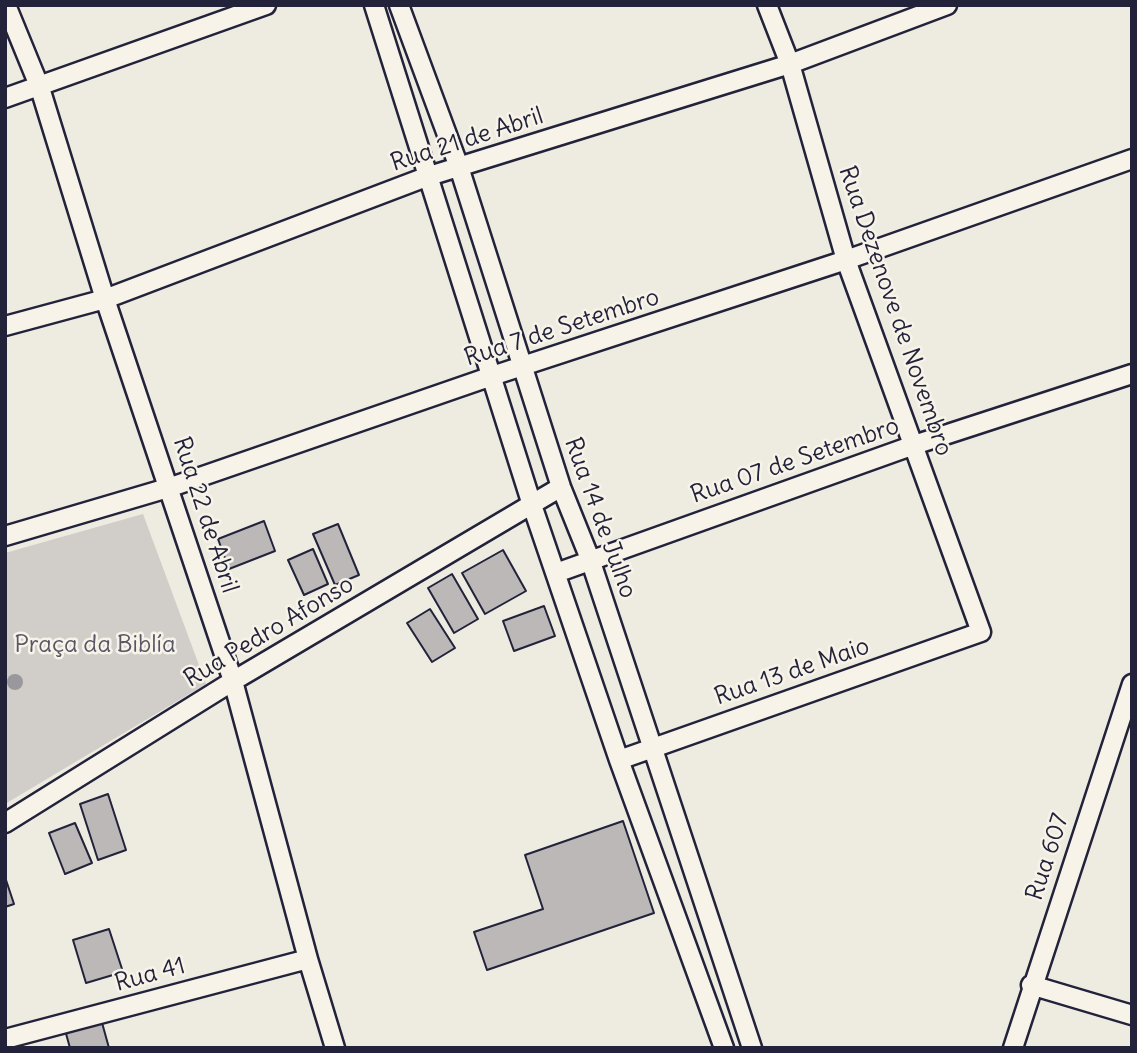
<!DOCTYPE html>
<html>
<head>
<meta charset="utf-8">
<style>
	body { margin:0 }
	#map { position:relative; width:1137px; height:1053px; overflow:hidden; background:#eeebe1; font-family:Delius,sans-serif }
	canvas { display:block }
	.frame { position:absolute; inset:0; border:7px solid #22223b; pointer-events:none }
</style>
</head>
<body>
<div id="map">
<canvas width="1137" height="1053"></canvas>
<div class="frame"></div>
</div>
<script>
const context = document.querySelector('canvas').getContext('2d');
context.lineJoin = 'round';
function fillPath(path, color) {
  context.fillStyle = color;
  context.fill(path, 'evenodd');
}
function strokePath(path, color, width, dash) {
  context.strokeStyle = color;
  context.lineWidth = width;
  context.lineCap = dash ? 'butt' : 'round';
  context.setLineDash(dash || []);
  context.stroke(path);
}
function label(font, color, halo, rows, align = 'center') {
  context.font = font + ' Delius,sans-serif';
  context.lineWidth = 5;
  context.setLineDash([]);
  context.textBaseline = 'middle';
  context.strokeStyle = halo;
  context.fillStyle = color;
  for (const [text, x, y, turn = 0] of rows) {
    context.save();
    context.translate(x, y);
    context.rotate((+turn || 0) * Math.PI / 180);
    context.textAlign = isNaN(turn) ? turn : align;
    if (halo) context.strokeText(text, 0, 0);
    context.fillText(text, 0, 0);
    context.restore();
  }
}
const green = new Path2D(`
	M143,514L206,684L5,804V553Z`);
const building = new Path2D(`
	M264,521L275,551L229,569L218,539Z
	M338,524L359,575L335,585L313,534Z
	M313,549L328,584L304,595L288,560Z
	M503,550L526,591L485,614L462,573Z
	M452,574L478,619L454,633L428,588Z
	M544,606L555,636L514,651L503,621Z
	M430,609L455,648L432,662L407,623Z
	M108,794L126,850L98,860L80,804Z
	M623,821L654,913L487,970L474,932L543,909L525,855Z
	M75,823L92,863L65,874L49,833Z
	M5,877L14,904L5,907Z
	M109,929L123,972L86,983L73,940Z
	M101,1019L109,1048H70L65,1030Z`);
const street = new Path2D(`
	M6,5L40,88L105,299L233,681L308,959L335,1048
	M374,5L532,505L619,760L724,1048
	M399,5L459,167L561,487L590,559L752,1048
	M5,98L266,5
	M5,326L105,299L426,177L790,64L947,5
	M5,536L171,487L492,376L846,260L1132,159
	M556,573L914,445L1132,374
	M619,760L981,632L846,260L790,64L767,5
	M5,823L233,681L561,487
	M1031,985L1132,1015
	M5,1039L308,959
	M1013,1048L1132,684`);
const trees = [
	[15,682]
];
const streetNames = [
	["Rua 21 de Abril",467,140,-18],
	["Rua Dezenove de Novembro",895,311,71],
	["Rua 7 de Setembro",562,328,-18],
	["Rua 07 de Setembro",795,461,-19],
	["Rua 22 de Abril",205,515,72],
	["Rua 14 de Julho",600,518,70],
	["Rua Pedro Afonso",269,632,-31],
	["Rua 13 de Maio",792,672,-19],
	["Rua 607",1048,857,-72],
	["Rua 41",150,975,-15]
];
const parkNames = [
	["Praça da Biblía",95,645]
];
fillPath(green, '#d1cdc9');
fillPath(building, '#bbb8b7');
strokePath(building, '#22223b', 2);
strokePath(street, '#22223b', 23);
strokePath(street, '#f7f3e8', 18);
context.fillStyle = '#9b989d';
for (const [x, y] of trees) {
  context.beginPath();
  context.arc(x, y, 8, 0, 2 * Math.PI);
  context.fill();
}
label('24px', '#22223b', '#f7f3e8', streetNames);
label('24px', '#575566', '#f7f3e8', parkNames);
</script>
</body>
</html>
